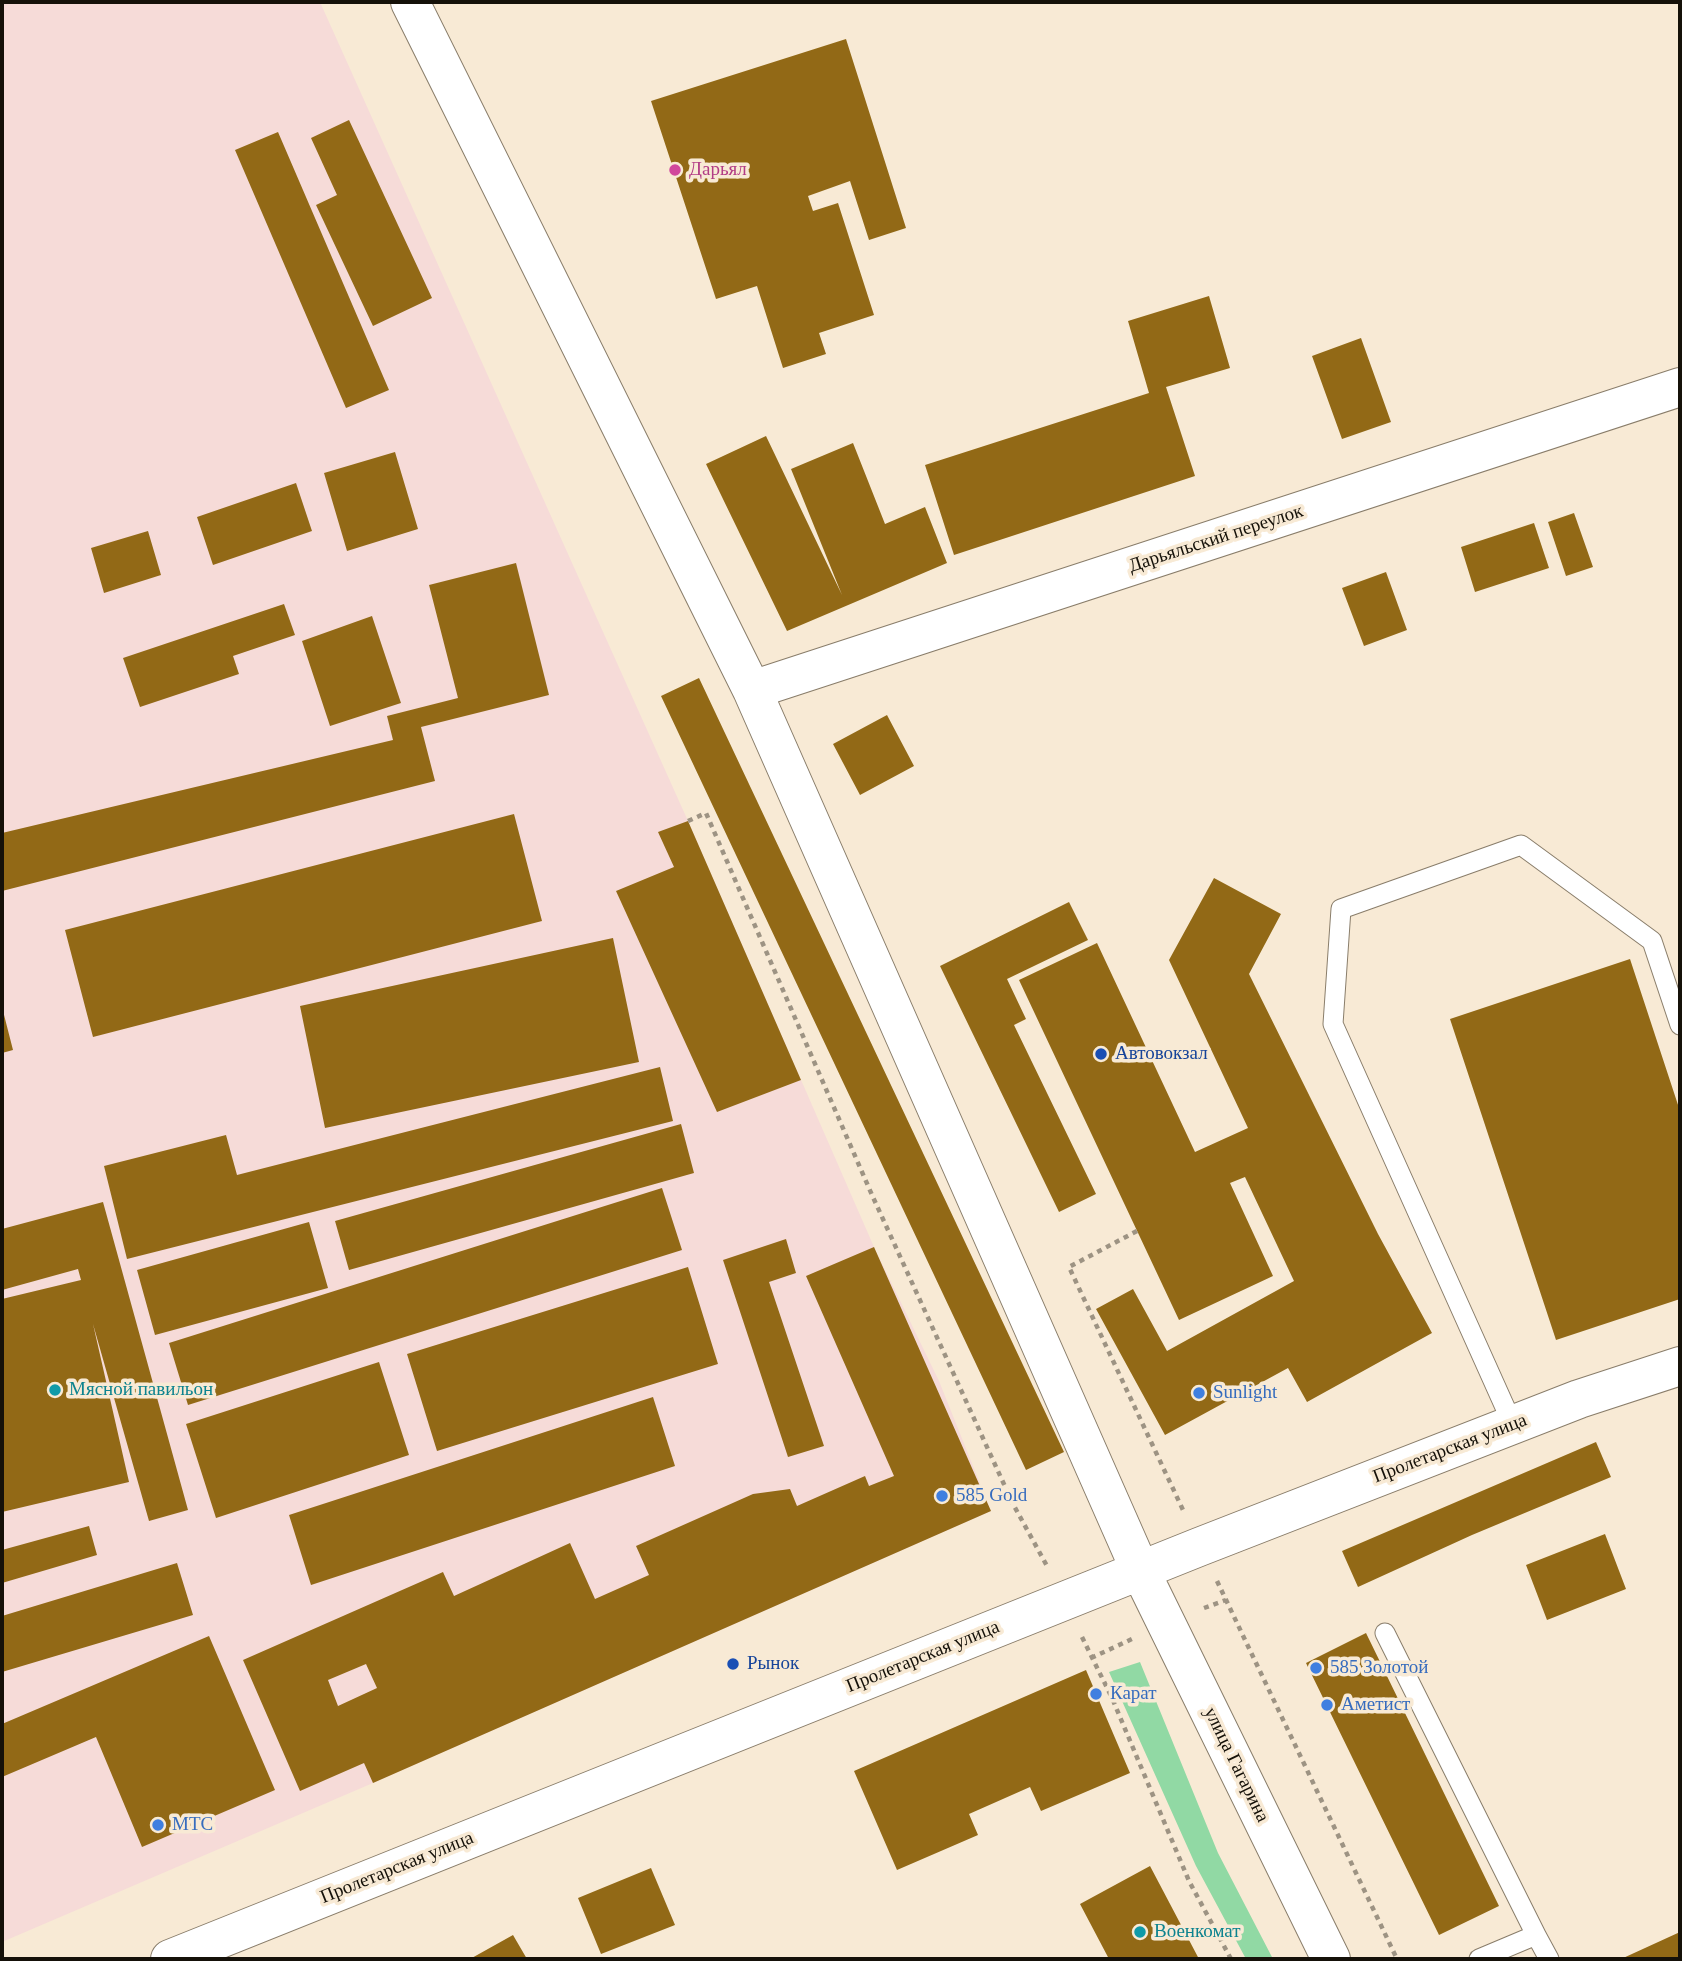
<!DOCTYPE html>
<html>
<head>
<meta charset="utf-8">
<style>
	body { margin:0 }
	#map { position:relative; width:1682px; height:1961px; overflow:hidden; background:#f8ead5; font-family:"Times New Roman",serif }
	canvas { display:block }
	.frame { position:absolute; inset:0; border:4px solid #151109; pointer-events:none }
</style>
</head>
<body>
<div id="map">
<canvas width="1682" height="1961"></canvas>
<div class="frame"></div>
</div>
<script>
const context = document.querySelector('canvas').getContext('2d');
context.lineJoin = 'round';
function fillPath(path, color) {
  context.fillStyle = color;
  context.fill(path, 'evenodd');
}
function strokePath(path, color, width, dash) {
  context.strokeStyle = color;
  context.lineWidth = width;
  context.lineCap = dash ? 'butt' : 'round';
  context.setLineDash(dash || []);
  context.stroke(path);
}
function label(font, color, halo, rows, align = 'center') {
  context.font = font + ' "Times New Roman",serif';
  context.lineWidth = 7;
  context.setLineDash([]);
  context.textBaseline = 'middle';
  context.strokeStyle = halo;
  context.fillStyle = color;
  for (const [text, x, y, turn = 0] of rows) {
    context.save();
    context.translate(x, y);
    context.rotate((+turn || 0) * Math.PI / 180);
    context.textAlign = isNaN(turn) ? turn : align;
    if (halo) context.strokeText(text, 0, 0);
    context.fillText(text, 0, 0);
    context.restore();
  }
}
const commercial = new Path2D(`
	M2,2H320L688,821L874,1247L939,1381L991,1511L373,1783L2,1942Z`);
const green = new Path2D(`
	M1140,1662L1218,1853L1273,1959H1246L1196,1866L1109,1672Z`);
const building = new Path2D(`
	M846,39L906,228L869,240L850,181L808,196L813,211L838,203L874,315L819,333L826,354L783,368L757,286L716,299L651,101Z
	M349,120L432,298L373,326L316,205L337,195L311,138Z
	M278,132L389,390L346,408L235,150Z
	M1209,296L1230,368L1166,387L1195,476L954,555L925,465L1149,393L1128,321Z
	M1361,338L1391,422L1342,439L1312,356Z
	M766,436L842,595L791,469L853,443L885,524L925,507L947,563L787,631L706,464Z
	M395,452L418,529L347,551L324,473Z
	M296,483L312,531L213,565L197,517Z
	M1574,513L1593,567L1566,576L1548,522Z
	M1534,523L1549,568L1475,592L1461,547Z
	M148,531L161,575L104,593L91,548Z
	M516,563L549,695L421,727L435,781L2,891V833L393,740L387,716L458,698L429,585Z
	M1386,572L1407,630L1364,646L1342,588Z
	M284,604L295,635L233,656L239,674L140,707L123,658Z
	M372,616L401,703L330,726L302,641Z
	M699,678L1064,1452L1026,1470L661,696Z
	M887,715L914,766L860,795L833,744Z
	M514,814L542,921L93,1037L65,930Z
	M688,821L801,1080L717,1112L616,891L674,867L658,832Z
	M1214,878L1281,914L1249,974L1378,1234L1432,1333L1307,1402L1288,1368L1165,1435L1096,1309L1133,1289L1167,1351L1294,1281L1245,1177L1230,1183L1273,1276L1179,1320L1019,980L1097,943L1195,1152L1248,1128L1169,960Z
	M1069,902L1088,940L1007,979L1026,1019L1014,1025L1096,1194L1059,1212L940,966Z
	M613,938L639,1062L325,1128L300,1006Z
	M1630,959L1680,1111V1299L1556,1340L1450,1019Z
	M2,1007L13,1050L2,1053Z
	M660,1067L673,1121L127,1259L104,1166L226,1135L237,1175Z
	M681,1124L694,1173L349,1270L335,1221Z
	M662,1188L682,1250L188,1405L169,1343Z
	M103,1202L188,1510L149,1521L93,1324L129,1482L2,1512V1299L81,1280L78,1269L2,1290V1229Z
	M309,1222L328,1288L155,1335L137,1270Z
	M786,1239L796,1273L769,1282L824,1446L788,1457L723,1260Z
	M874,1247L991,1511L373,1783L364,1763L300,1791L243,1660L443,1572L454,1596L570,1543L595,1599L649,1575L636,1546L753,1494L790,1489L797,1506L865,1476L869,1486L894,1476L806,1276ZM366,1664L377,1688L338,1706L328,1680Z
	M688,1267L718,1364L437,1451L407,1354Z
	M379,1362L409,1455L216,1518L186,1424Z
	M653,1397L675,1466L311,1585L289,1515Z
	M1596,1442L1611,1477L1472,1535L1358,1587L1342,1551Z
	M89,1526L97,1555L2,1583V1550Z
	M1605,1534L1626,1589L1547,1620L1526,1565Z
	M177,1563L193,1615L2,1672V1616Z
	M1366,1633L1499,1906L1439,1935L1306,1663Z
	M209,1636L275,1790L142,1847L96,1737L2,1777V1724Z
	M1086,1670L1130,1773L1041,1811L1030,1787L969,1814L978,1835L897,1870L854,1771Z
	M1150,1866L1199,1959H1109L1080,1904Z
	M651,1868L675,1925L601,1954L578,1898Z
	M1680,1932V1959H1621Z
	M513,1935L527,1959H470Z`);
const path = new Path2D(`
	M688,821L706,813L872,1195L1013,1504L1047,1566
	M1137,1231L1069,1267L1183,1510
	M1217,1581L1397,1959
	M1204,1608L1226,1600
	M1082,1637L1112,1698L1189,1881L1231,1959
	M1091,1658L1132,1639`);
const service = new Path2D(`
	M1513,1425L1333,1024L1341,909L1521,845L1652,941L1680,1025
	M1385,1633L1536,1935
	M1479,1959L1536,1935L1549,1959`);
const minor = new Path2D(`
	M410,2L752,690L1140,1570
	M752,690L1680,387`);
const tertiary = new Path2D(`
	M1140,1570L1331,1959
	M170,1959L1199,1547L1579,1399L1680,1366`);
const markers = [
	[675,170,7,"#d1479c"],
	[1101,1054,7,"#1a4fb4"],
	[55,1390,7,"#0f9aa8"],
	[1199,1393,7,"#3f7fe0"],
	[942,1496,7,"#3f7fe0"],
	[733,1664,7,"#1a4fb4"],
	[1316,1668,7,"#3f7fe0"],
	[1096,1694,7,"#3f7fe0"],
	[1327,1705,7,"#3f7fe0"],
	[158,1825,7,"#3f7fe0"],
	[1140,1932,7,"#0f9aa8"]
];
const hotelNames = [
	["Дарьял",689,170]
];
const streetNames = [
	["Дарьяльский переулок",1216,539,-18],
	["Пролетарская улица",1450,1449,-21],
	["Пролетарская улица",923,1657,-22],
	["улица Гагарина",1236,1765,64],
	["Пролетарская улица",397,1868,-22]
];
const transitNames = [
	["Автовокзал",1115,1054],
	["Рынок",747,1664]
];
const cultureNames = [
	["Мясной павильон",69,1390],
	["Военкомат",1154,1932]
];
const shopNames = [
	["Sunlight",1213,1393],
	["585 Gold",956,1496],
	["585 Золотой",1330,1668],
	["Карат",1110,1694],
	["Аметист",1341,1705],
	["МТС",172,1825]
];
fillPath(commercial, '#f6dbd8');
fillPath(green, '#91d9a4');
fillPath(building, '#926916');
strokePath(service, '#897d6a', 21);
strokePath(minor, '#897d6a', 40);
strokePath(tertiary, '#897d6a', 40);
strokePath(path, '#9d9383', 4.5, [5, 5]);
strokePath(service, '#fff', 19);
strokePath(minor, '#fff', 38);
strokePath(tertiary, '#fff', 38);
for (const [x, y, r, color] of markers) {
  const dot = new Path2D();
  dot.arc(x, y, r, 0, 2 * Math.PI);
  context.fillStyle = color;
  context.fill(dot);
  strokePath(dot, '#f8ead5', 2.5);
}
label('19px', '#b23c85', '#f8ead5', hotelNames, 'left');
label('19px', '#151109', '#f8ead5', streetNames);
label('19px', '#164399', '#f8ead5', transitNames, 'left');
label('19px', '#0d838f', '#f8ead5', cultureNames, 'left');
label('19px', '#366cbe', '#f8ead5', shopNames, 'left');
</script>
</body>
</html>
